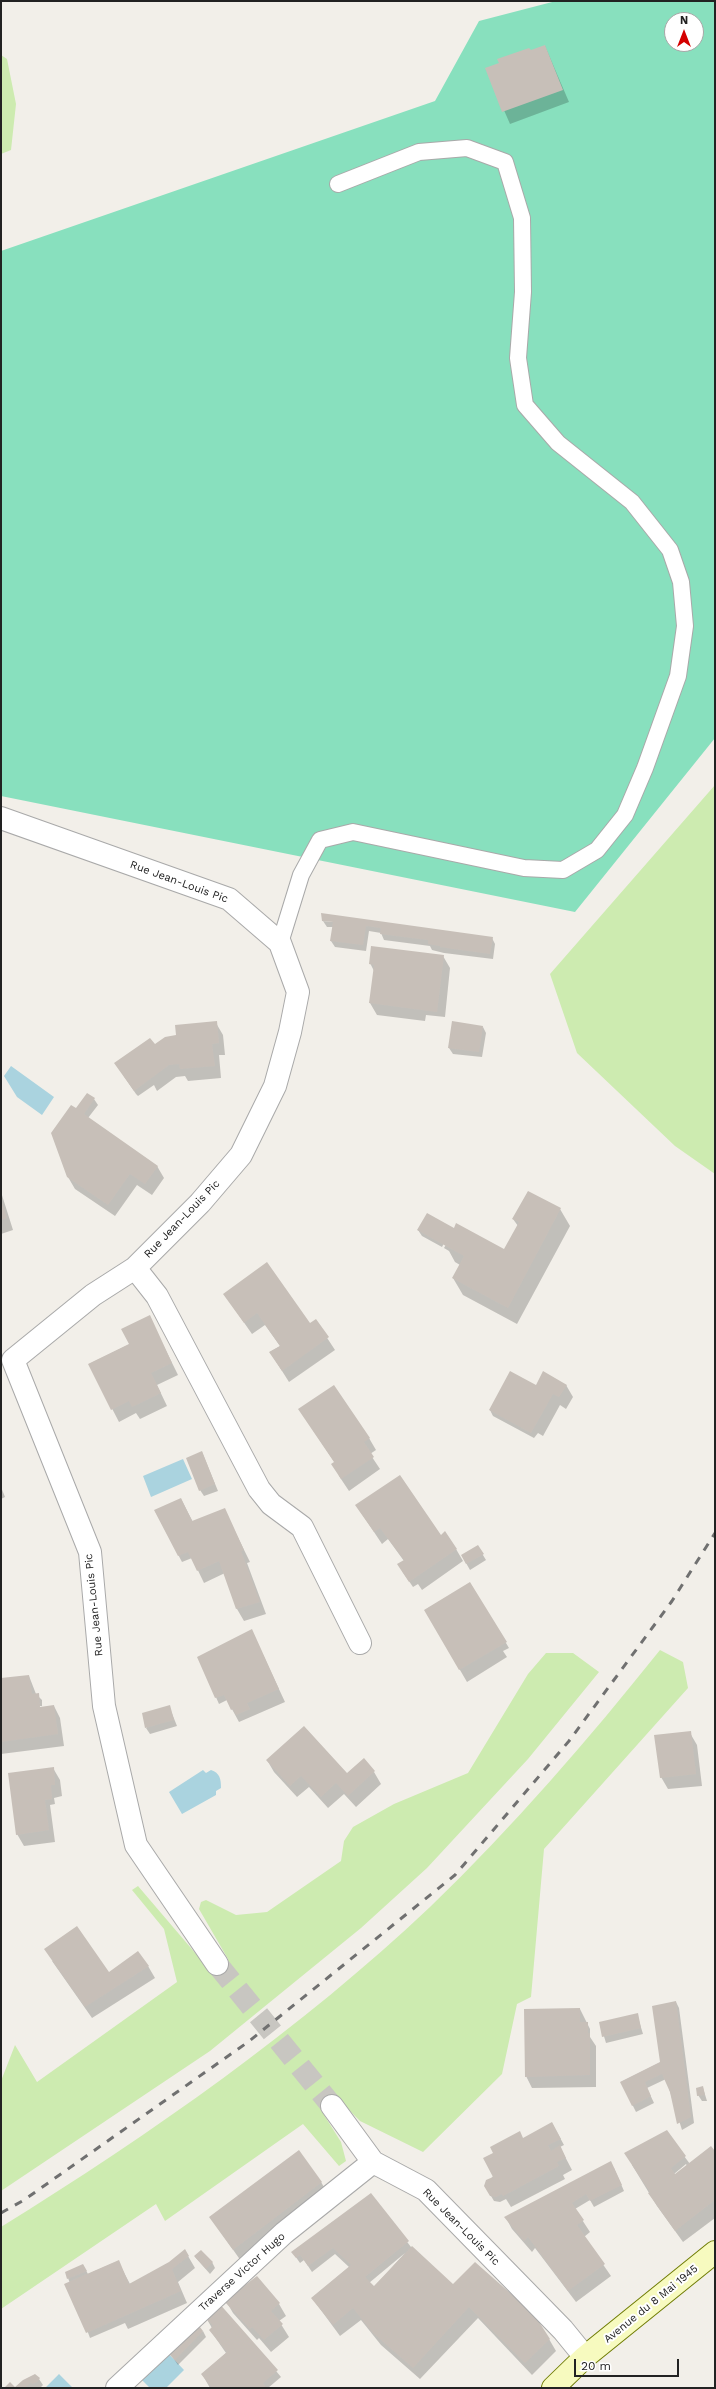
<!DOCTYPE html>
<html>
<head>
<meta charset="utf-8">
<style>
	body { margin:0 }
	#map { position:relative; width:716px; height:2389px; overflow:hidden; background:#f2efe9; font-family:"Work Sans",sans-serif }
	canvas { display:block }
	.frame { position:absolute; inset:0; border:2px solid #222; pointer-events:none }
	.north { position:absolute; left:664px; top:12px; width:40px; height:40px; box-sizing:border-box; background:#fff; border:1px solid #a7a7a7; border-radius:50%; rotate:0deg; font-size:11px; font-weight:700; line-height:16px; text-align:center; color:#222 }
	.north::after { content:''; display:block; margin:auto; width:14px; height:18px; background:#d40000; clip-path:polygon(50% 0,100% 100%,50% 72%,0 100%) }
	.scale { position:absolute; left:574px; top:2359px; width:105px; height:18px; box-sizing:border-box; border:2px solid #222; border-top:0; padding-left:5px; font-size:12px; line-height:14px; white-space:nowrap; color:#222; -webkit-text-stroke:3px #fff; paint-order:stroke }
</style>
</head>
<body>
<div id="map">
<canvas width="716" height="2389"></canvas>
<div class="frame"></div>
<div class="north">N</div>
<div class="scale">20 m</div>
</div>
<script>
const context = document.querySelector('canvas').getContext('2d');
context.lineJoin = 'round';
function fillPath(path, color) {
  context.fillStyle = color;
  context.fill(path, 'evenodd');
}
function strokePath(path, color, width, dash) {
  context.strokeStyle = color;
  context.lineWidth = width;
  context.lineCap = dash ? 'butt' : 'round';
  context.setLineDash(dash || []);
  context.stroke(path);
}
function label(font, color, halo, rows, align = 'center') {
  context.font = font + ' "Work Sans",sans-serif';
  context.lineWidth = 4;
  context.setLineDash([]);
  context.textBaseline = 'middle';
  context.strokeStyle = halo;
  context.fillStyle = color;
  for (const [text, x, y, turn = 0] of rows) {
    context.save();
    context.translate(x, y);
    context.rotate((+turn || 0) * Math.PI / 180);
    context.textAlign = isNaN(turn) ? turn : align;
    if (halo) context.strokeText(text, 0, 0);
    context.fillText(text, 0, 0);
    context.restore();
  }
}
const grass = new Path2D(`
	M1,55L7,59L16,104L11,150L1,154Z
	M715,785V1174L675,1146L577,1053L550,974Z
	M660,1650L683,1662L688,1688L544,1849L531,1997L517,2004L502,2074L423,2152L360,2121L337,2098L321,2110L341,2142L346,2161L339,2166L303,2124L165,2221L156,2204L1,2309V2227C151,2134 301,2029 430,1907C513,1827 588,1740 660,1650Z
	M546,1653H573L599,1672L528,1759L427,1868L361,1928L210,2051L1,2191V2081L15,2045L37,2082L177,1982L164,1929L132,1890L138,1886L202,1961L217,1964L228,1959L199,1909L201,1902L206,1900L236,1915L267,1912L341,1861L344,1841L353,1827L394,1804L468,1773L528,1674Z`);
const pitch = new Path2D(`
	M556,1H715V738L575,912L1,796V251L435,101L479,21ZM672,20H696V44H672Z`);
const water = new Path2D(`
	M11,1066L54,1097L42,1115L17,1097L4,1076Z
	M183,1459L192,1479L151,1497L143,1476Z
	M203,1770L206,1773L211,1770C220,1773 221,1779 221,1788L216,1791V1795L182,1814L169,1792Z
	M166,2351L184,2370L166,2388H150L140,2378Z
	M59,2374L73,2388H45Z`);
const shadow = new Path2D(`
	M545,46L569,102L510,124L486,69Z
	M323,921L492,938L495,944L493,959L444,953L432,950L430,946L384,940L381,933L369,931L366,951L335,947L331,941L333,927H327Z
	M443,956L450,968L445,1017L426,1015L425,1021L377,1015L370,1003L374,971L370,963Z
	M216,1023L223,1035L225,1055H219L221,1078L188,1081L185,1076L176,1077L157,1091L154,1085L138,1096L136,1094L123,1075L154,1045Z
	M483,1027L486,1033L482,1057L453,1054L449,1048Z
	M94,1099L98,1105L88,1118L157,1166L164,1178L152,1195L137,1185L115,1216L75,1189L68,1177L76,1110Z
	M1,1192L13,1230L1,1234Z
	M528,1192L560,1209L570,1226L517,1324L463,1295L453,1278L460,1265L455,1262L449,1251L444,1248L454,1230H451L442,1247L422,1236L418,1230L453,1228L505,1250L518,1226L513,1219Z
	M224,1294L310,1324L316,1321L335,1350L289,1382L270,1352L280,1346L265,1325L252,1334Z
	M149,1316L178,1375L157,1385L167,1406L140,1419L136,1413L119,1422L89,1364L130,1344Z
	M566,1385L573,1397L566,1409L560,1405L543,1436L538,1433L534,1438L493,1416L490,1410L536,1386Z
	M299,1409L369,1438L376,1450L370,1454L380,1469L349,1491L339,1476L335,1463Z
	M202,1452L218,1491L204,1496L200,1490Z
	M1,1487L5,1497L1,1499Z
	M181,1499L193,1522L224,1509L250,1562L247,1563L266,1614L244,1621L237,1609L225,1573L204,1583L192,1558L182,1562L155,1511Z
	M356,1505L441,1536L456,1549L463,1561L422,1590L418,1584L413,1587L402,1571L404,1561L388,1539L382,1544Z
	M478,1547L486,1560L470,1570L462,1556Z
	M470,1583L509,1648L503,1651L507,1657L467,1682L425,1610Z
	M252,1631L285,1702L239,1722L227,1700L219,1704L198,1657L208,1658L206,1653Z
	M29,1676L36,1694L42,1700V1706H38V1708L54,1706L60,1718L64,1746L1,1754V1679Z
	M169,1706L177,1726L150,1734L146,1728Z
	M690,1733L697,1745L702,1786L668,1789L661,1777Z
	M267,1760L347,1774L374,1772L381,1784L356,1807L344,1794L328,1808L309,1787L297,1797L274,1772Z
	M53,1768L60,1780L62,1796L54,1798L55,1804L50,1805L55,1842L24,1846L17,1834Z
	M52,1961L108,1973L148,1966L155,1978L92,2018Z
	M676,2002L679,2008L694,2123L682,2130L666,2079L647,2088L654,2103L636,2112L621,2082L661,2062Z
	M580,2009L590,2029V2037L596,2046V2087L532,2088L526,2076Z
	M637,2014L643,2034L606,2043L600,2023Z
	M703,2088L707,2101H702L698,2095Z
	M552,2123L564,2145L560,2147L572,2170L563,2175L565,2179L511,2207L506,2199L500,2202L494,2201L485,2186L523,2139Z
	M666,2132L690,2164L715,2153V2218L683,2242L657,2206L632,2165ZM686,2164L687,2166L675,2175L674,2174Z
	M614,2168L624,2191L594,2207L590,2200L575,2209L590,2232L584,2237L611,2276L576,2302L535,2248L532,2252L512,2229L506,2218Z
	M321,2182L328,2194L241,2261L210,2217Z
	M371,2195L411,2247L453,2285L549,2339L556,2351L532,2375L478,2318L420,2379L381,2345L361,2320L340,2336L312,2298L349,2267L335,2254L312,2272L304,2260L300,2263L293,2253ZM405,2253L374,2287L369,2283Z
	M188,2256L195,2268L178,2282L187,2303L128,2329L125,2323L90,2338L68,2278L83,2265L88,2274L118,2261L130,2284Z
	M195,2257L212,2262L215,2268L210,2274Z
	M257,2277L279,2304L286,2316L279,2321L289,2337L271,2352L259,2338L257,2340L233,2313L226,2301Z
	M205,2316L253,2343L281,2377L268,2388H210L202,2374L226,2353L210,2330L212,2328Z
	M203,2331L206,2337L178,2365L168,2351Z
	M39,2379L43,2385L40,2388H16L24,2380Z`);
const building = new Path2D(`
	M545,45L563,90L502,112L485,68L499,63L497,59L529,48L531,50Z
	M321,913L493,937L490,954L440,947V946L428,944V940L380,934L381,928L366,926L363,945L330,941L333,922L322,921Z
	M371,946L444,955L437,1012L369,1003L374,965L369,964Z
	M217,1021L219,1043L212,1044L215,1066L180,1069L179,1064L169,1065L134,1091L114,1063L150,1038L155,1044L165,1037L176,1035L175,1025Z
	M452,1021L483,1026L479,1052L448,1048Z
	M87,1093L95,1098L84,1114L158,1166L145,1184L130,1174L108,1205L67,1177L51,1133L71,1105L76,1108Z
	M528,1191L561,1208L508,1308L452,1278L464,1256L417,1230L427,1213L454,1228L456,1223L504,1249L519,1222L512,1219Z
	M1,1200L7,1218L1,1220Z
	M267,1262L310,1323L316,1319L329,1337L282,1371L269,1352L280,1346L257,1313L244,1323L223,1294Z
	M150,1315L172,1363L151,1373L161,1393L132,1407L129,1401L111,1410L88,1364L129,1344L121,1329Z
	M510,1371L536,1385L543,1371L567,1385L559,1397L553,1394L531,1433L489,1410Z
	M334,1385L370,1438L364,1442L374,1457L341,1479L331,1464L334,1462L298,1409Z
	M202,1451L215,1484L199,1491L186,1458Z
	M400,1475L441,1535L445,1531L457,1549L409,1582L397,1564L404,1560L380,1528L374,1532L355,1505Z
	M181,1498L192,1521L225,1508L244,1550L241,1551L260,1602L236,1609L219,1561L197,1571L188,1552L178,1556L154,1510Z
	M478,1545L484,1554L466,1564L461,1555Z
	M470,1582L507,1642L459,1670L424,1610Z
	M252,1629L279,1689L247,1703L250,1709L236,1715L233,1709L231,1710L224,1695L215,1698L197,1657Z
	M29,1675L32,1694L39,1693L40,1707L54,1705L58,1734L1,1742V1678Z
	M170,1705L174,1720L145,1728L142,1713Z
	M304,1726L347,1773L364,1758L375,1771L348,1796L336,1783L321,1797L301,1776L290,1786L266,1760Z
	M691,1731L696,1774L660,1778L654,1735Z
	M54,1767L55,1785H51L52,1799L45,1800L49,1830L16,1835L8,1773Z
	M77,1926L109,1972L138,1951L149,1966L85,2007L44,1949Z
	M676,2001L691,2117L677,2124L670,2092L662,2074L645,2082L651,2096L632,2106L620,2082L660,2062L652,2006Z
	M580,2008V2022H588V2033H590V2075L525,2077L524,2009Z
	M638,2013L641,2028L602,2037L599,2022Z
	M703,2086L705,2095L697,2096L696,2088Z
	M552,2122L561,2139L548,2145L551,2151L560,2145L566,2158L557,2162L559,2166L503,2196L502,2194L496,2197L490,2196L484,2186L486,2180L493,2177L483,2158L493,2153L490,2147L520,2131L523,2138Z
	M667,2130L686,2156L671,2168L675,2174L711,2146L715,2151V2200L675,2231L648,2193L650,2192L624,2153Z
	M299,2150L322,2182L233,2250L209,2217Z
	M611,2161L622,2185L590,2201L586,2194L572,2203L584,2220L577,2225L605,2264L568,2291L528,2237L524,2241L504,2217Z
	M371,2193L409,2241L365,2277L374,2286L412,2246L453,2284L475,2262L534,2314L550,2339L525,2363L469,2307L413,2368L373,2333L353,2308L333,2325L311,2298L351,2265L333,2248L308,2266L300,2255L296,2258L291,2252Z
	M185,2249L189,2256L172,2269L181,2291L86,2333L64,2284L119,2260L129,2284L169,2262Z
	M201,2250L213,2262L206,2269L194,2256Z
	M83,2264L87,2271L67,2279L65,2272Z
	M257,2276L280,2303L271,2311L283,2324L264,2340L252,2327L250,2329L224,2301Z
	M218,2302L278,2370L263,2383L266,2388H212L201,2374L227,2352L209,2330L213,2326L203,2315Z
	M196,2322L203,2331L175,2360L166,2351Z
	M35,2374L40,2378L37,2382L32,2384L31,2382L25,2388H4L10,2382L15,2387L23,2380Z`);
const minorTunnel = new Path2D(`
	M217,1964L332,2106`);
const service = new Path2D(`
	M280,943L301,875L320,840L353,832L524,868L563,870L597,850L625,815L645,768L678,676L685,626L681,582L670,550L632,502L558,443L525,405L518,358L523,292L522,218L505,162L467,148L419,152L338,184`);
const minor = new Path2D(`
	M1,818L229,899L280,943L298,992L290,1032L275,1086L241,1155L200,1203L135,1268L93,1295L13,1360L90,1552L104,1706L136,1845L217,1964
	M135,1268L157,1296L259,1489L271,1504L302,1527L360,1643
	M332,2106L373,2162L426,2190L563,2330L585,2357
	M117,2388L284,2233L373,2162`);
const secondary = new Path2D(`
	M553,2388L585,2357L715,2252`);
const rail = new Path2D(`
	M1,2213L24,2200L248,2042L455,1875L569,1741L672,1601L715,1533`);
const streetNames = [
	["Rue Jean-Louis Pic",179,882,20],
	["Rue Jean-Louis Pic",182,1219,-46],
	["Rue Jean-Louis Pic",94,1605,-96],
	["Rue Jean-Louis Pic",461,2227,45],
	["Traverse Victor Hugo",242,2272,-42],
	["Avenue du 8 Mai 1945",651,2304,-39]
];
fillPath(grass, '#cdebb0');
fillPath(pitch, '#88e0be');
fillPath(water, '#aad3df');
fillPath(shadow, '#0003');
fillPath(building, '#c7bfb8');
strokePath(minorTunnel, '#c8c6c1', 22, [22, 11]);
strokePath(service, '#a9a9a9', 18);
strokePath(minor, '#a9a9a9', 24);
strokePath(secondary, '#707d05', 24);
strokePath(service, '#fff', 16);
strokePath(minor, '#fff', 22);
strokePath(secondary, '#f7fabf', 22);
strokePath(rail, '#707070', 3, [8, 8]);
label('11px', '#222', '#fff', streetNames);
</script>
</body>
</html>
